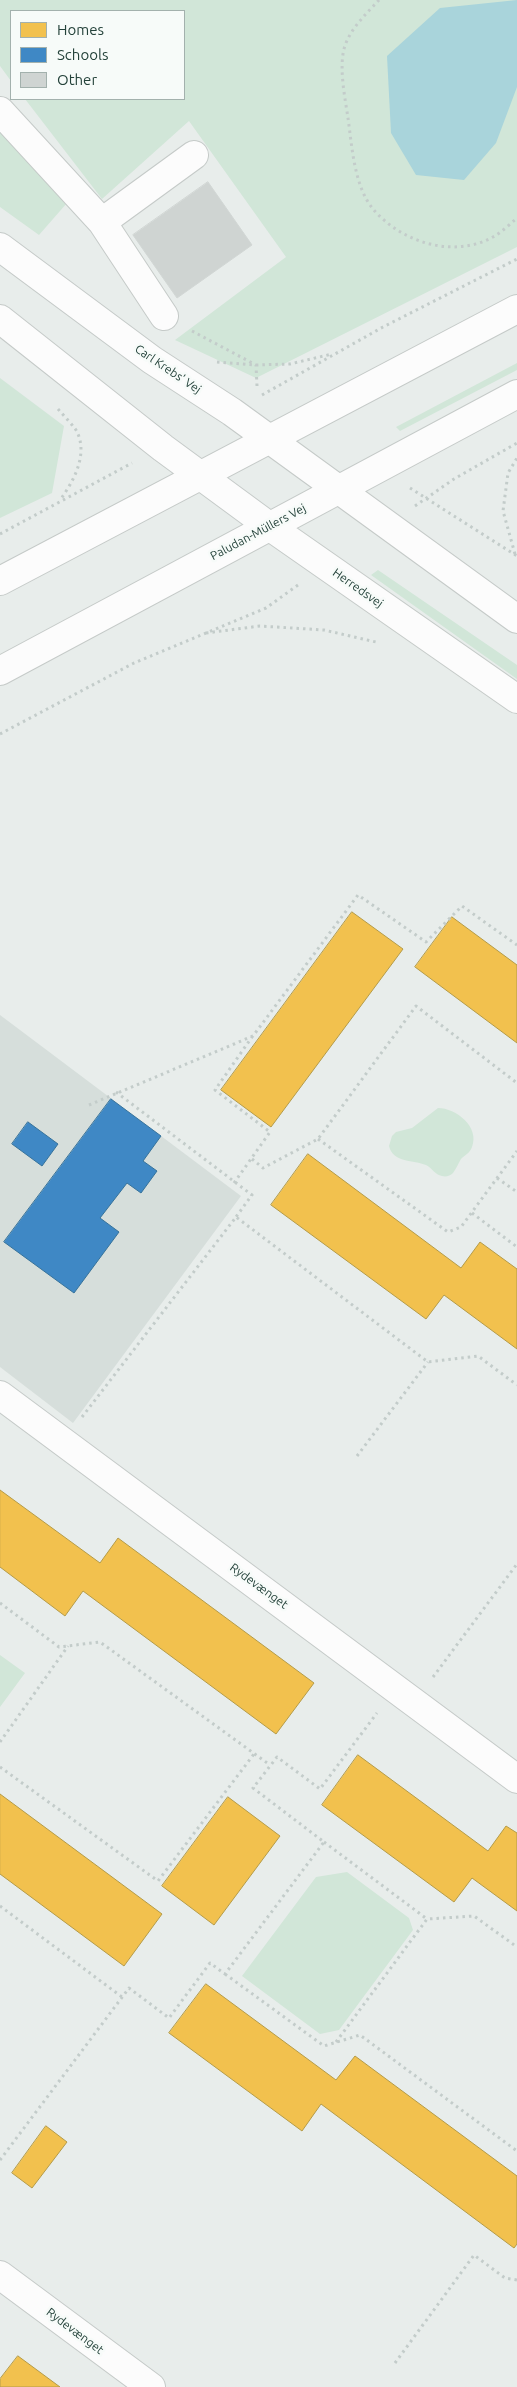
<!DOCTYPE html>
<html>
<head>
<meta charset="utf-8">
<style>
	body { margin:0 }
	#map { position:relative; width:517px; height:2387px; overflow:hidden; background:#e8edeb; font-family:Ubuntu,sans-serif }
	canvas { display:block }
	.legend { position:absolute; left:10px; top:10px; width:175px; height:90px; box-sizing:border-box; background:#f7fbf9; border:1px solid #a3b1ad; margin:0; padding:6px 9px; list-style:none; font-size:15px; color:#24423a }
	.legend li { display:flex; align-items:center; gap:10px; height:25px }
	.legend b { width:25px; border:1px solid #a3b1ad }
</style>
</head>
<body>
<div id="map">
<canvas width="517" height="2387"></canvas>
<ul class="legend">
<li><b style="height:14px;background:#f2c14e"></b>Homes</li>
<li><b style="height:14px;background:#3f88c5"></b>Schools</li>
<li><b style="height:14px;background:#cfd4d2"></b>Other</li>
</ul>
</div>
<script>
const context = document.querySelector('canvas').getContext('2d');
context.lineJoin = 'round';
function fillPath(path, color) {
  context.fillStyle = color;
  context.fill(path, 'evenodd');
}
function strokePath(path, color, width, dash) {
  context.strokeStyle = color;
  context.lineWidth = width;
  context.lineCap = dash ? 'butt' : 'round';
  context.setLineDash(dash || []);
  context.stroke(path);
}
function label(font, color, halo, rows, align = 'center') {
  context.font = font + ' Ubuntu,sans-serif';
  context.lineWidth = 5;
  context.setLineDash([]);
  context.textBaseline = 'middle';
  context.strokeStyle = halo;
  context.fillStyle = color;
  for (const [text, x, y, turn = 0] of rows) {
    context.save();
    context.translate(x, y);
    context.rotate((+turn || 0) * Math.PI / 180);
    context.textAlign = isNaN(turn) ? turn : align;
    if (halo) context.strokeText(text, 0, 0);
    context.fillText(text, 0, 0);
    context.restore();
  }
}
const built = new Path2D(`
	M0,1015L241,1196L73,1423L0,1367Z`);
const green = new Path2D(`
	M0,0H517V247L256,378L175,340L286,257L189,121L102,199L25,99H184V11H11V81L0,66Z
	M0,124L67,203L39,235L0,207Z
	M517,363V370L400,431L396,427Z
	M0,378L64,426L52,493L0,518Z
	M378,570L517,665V679L371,575Z
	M438,1108C456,1108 480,1127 472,1147C470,1153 465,1155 461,1159C458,1164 456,1169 453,1173C450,1176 446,1177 442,1176C435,1175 432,1168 426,1165C414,1160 393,1163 389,1146L392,1136L396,1132L412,1128Z
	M0,1655L25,1673L0,1707Z
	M347,1872L409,1918L413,1930L339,2030L320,2034L242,1976L316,1877Z`);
const water = new Path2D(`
	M517,0V87L496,143L464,180L416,175L391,133L387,56L440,8Z`);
const homes = new Path2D(`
	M352,912L403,949L271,1127L221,1090Z
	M452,917L517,965V1043L415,967Z
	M308,1154L461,1268L480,1242L517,1269V1349L444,1295L426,1319L271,1205Z
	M0,1490L100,1563L118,1538L314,1683L276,1734L83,1591L65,1616L0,1567Z
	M358,1755L488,1851L506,1826L517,1833V1911L472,1878L454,1902L322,1805Z
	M0,1794L162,1914L124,1966L0,1874Z
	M228,1797L280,1836L214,1925L162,1886Z
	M206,1984L336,2080L355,2056L517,2176V2244L514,2248L321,2104L302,2131L169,2033Z
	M46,2126L67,2142L32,2188L12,2173Z
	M18,2356L60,2387H0V2379Z`);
const schools = new Path2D(`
	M111,1099L161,1136L143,1161L157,1171L141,1193L127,1183L100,1218L119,1232L74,1293L4,1242Z
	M28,1122L58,1144L42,1166L12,1144Z`);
const building = new Path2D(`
	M208,182L252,245L177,298L133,235Z`);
const path = new Path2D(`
	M379,0C366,14 349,30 344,49C339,69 345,98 348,118C352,146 354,186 373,209C401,242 453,259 493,237C502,232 510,224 517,218
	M192,331L256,365L257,386
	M217,362L256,365L290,364L332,354
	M262,395L383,327L517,259
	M58,409C64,416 71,423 76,430C89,453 74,481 60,500
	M410,488L517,556
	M415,506L454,479L517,443
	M0,534L132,463
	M515,554L503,511L508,473L517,458
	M206,633L260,626L324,630L376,642
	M0,734L134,663L266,608L298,585
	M116,1092L252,1195L236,1217
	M89,1105L253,1036L358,895L426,942L462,906L517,945
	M318,1139L448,1232L461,1227L517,1151
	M252,1159L263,1168L318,1139L416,1006L517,1083
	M497,1178L517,1192
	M234,1183L270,1132L215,1090L252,1037
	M472,1213L517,1247
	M82,1417L236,1217L428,1362L478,1356L517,1385
	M357,1456L428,1362
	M0,1603L59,1647L100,1642L270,1765
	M433,1677L517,1564
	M0,1742L68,1646
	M0,1767L158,1881L254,1754
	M324,1842L427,1919
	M0,1906L122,1997
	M225,1974L324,2046L360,2035L517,2151
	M336,2042L427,1919L474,1916L517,1947
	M0,2160L129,1988L169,2018L210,1963L225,1974L324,1842L253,1788L277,1757L320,1789L377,1713
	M395,2363L474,2255L505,2278L517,2280`);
const minor = new Path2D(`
	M0,111L102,222L164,316
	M102,222L194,155
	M0,247L152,360L232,412L517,619
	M0,319L163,448L269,526L517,699
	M0,581L517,309
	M0,671L517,394
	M0,1395L517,1779
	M0,2275L151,2387`);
const streetNames = [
	["Carl Krebs' Vej",168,369,34],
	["Paludan-Müllers Vej",258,532,-28],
	["Herredsvej",358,588,35],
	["Rydevænget",259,1586,36],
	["Rydevænget",75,2331,37]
];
fillPath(built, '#d6dedb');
fillPath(green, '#d1e6d8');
fillPath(water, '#a9d4db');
fillPath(homes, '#f2c14e');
strokePath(homes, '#b49b48', 1);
fillPath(schools, '#3f88c5');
strokePath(schools, '#37739b', 1);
fillPath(building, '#cfd4d2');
strokePath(building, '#d1d6d4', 1);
strokePath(minor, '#c5cac8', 30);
strokePath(path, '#c3ccca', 3, [2.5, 4]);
strokePath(minor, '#fcfcfc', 28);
label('12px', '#24423a', '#f7fbf9', streetNames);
</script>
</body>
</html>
